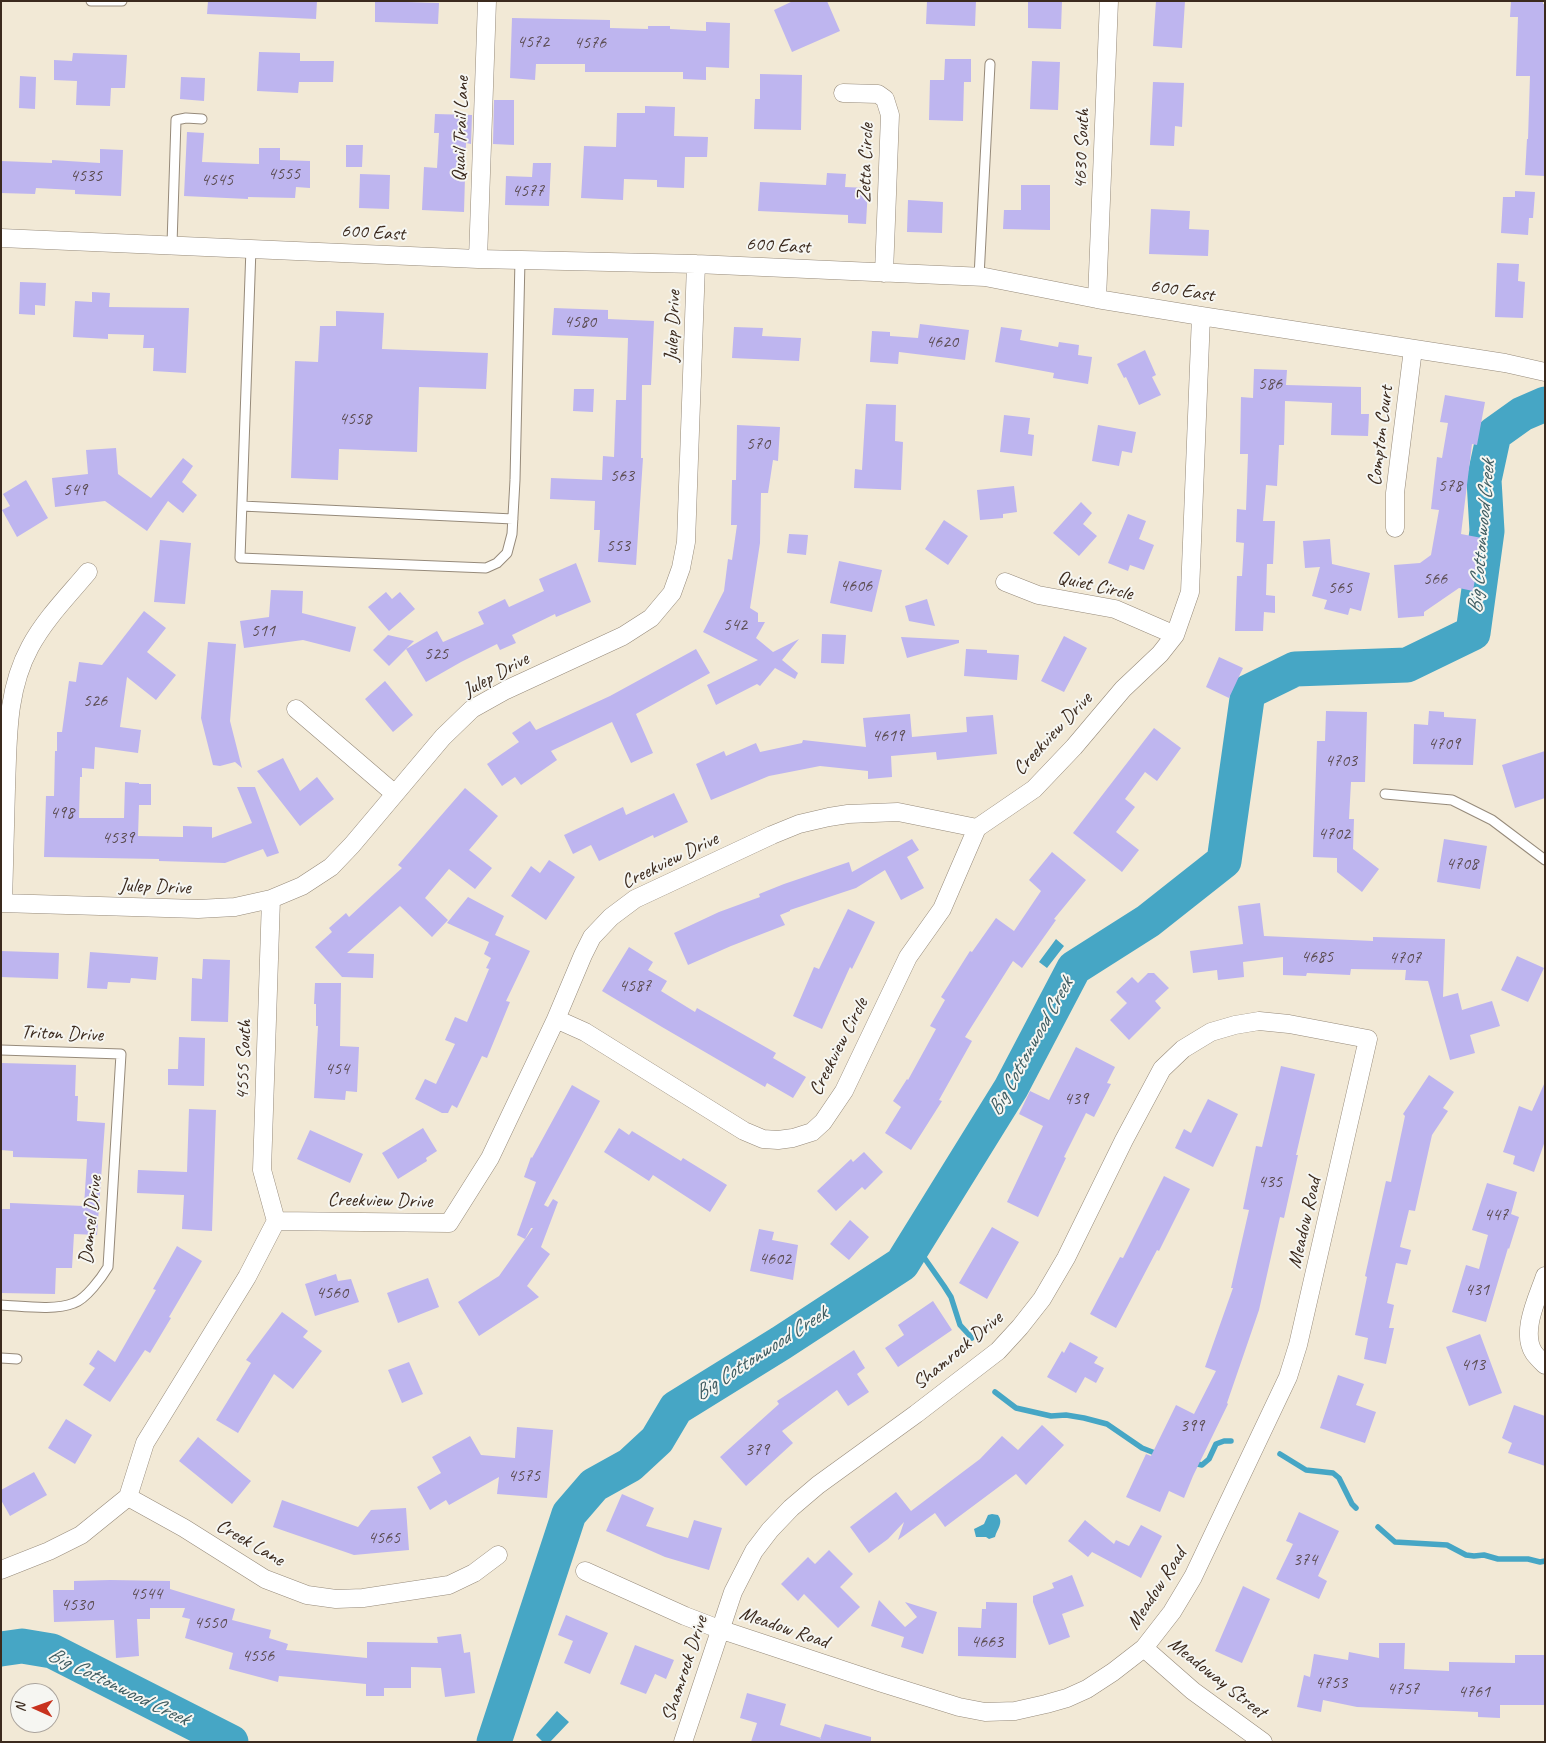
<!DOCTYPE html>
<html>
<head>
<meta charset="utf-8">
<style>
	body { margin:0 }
	#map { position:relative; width:1546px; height:1743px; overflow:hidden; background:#f2e9d6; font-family:Caveat,sans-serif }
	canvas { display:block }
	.frame { position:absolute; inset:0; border:2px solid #3b2a1e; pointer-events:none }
	.north { position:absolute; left:10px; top:1683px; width:50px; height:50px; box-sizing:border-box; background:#f6f6f2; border:1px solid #aba49d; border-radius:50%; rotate:272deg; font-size:14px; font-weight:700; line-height:20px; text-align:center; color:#3b2a1e }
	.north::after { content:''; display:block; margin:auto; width:18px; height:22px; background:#c8321e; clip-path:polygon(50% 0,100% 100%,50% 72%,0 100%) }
</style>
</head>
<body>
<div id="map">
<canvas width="1546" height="1743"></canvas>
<div class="frame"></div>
<div class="north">N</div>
</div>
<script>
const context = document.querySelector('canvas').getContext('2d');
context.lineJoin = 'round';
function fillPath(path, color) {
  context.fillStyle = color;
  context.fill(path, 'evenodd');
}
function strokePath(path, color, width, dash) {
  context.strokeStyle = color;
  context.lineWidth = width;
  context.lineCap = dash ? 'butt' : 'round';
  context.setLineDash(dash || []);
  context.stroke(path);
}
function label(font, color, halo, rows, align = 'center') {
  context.font = font + ' Caveat,sans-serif';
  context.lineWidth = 4;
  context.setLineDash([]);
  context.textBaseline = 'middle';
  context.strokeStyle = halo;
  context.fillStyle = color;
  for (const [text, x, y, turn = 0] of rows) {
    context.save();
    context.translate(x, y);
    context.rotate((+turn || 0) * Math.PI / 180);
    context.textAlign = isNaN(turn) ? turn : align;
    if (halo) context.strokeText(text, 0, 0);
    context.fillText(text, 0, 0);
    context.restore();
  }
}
const water = new Path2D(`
	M1056,939L1064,946L1047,968L1039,962Z
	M992,1514L998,1515C1004,1523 997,1529 995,1537L989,1539L986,1537H976L974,1529L984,1524L988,1515Z
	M557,1711L569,1722L550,1742H543L536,1735Z`);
const stream = new Path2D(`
	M913,1247L923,1256L944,1286L951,1297L960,1325L972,1338
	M995,1392L1016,1408L1051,1416L1066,1415L1084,1418L1107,1424L1142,1448L1160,1455
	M1280,1454L1306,1470L1333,1473L1339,1478L1352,1504L1356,1508
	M1193,1463L1202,1465L1209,1459L1216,1444L1224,1441H1231
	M1378,1527L1395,1542L1447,1545L1466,1555L1474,1556L1484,1555L1498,1559H1528L1540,1562L1545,1561`);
const river = new Path2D(`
	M1,1649L22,1646L52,1651L231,1742
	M494,1742L569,1514L594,1485L630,1465L657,1440L676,1408L781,1343L902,1264L1011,1088L1074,968L1148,921L1224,861L1248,692L1295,669L1407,665L1473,633L1487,531L1484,480L1494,434L1522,414L1545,404`);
const building = new Path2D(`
	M208,1H317L316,19L207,14Z
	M375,1L439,3L438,24L375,22Z
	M793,1H827L840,31L792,52L774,10Z
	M927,1H976L975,26L926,24Z
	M1028,1H1062L1061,29L1028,28Z
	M1156,1H1185L1182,48L1153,46Z
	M1511,1H1543V4H1545V176L1525,175L1527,139H1528L1530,76H1516L1518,17H1510Z
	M512,18L610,20V28L648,29V26H670V29L706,31V22L730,23L729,68L706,67V80L683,79V72H585V64H536L535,80L510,78Z
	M259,52L300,53V61H334L333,82H299L298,93L257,91Z
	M73,53L127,55L125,88H111L110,106L76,105L77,81L54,80V60L72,61Z
	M945,59H971V82H964L963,121L929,120L930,80H944Z
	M1032,61L1060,62L1058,110L1030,109Z
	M760,74L802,75L801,130L754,129L755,99H760Z
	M20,76L36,77L35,109L19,108Z
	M181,77L205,78L204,101L180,99Z
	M1153,82L1184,83L1182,127L1175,126L1174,146L1150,145Z
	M494,100H514V145L493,144Z
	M645,106L675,107L674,136L708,137L707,157H685L684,188L657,187V180L624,179L623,200L581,198L584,146L616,147L617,113H645Z
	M435,114L472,115L471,144L466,143L464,212L422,210L424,167L437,168L439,133H434Z
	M187,132L204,133L202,162L259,164V148H280V160L310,161V188L296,187L295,198L248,197V199L184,196Z
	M346,145H363L362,167H346Z
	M100,149L123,150L121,196L75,194V190L36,188L35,194L1,193V161L52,163V160L100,163Z
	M533,163H551L549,206L505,205L506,176L532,177Z
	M827,173L846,174L845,187L868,188L866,224L848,223V215L758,211L760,182L826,185Z
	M360,174L390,175L389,209L359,208Z
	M1021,185H1050V230L1003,229L1004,210H1021Z
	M1515,191L1535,192L1533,218H1529L1528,235L1501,233L1503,197H1515Z
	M908,200L943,202L942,233L907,232Z
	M1151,209L1190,211L1189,229L1209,230L1208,256L1149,254Z
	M1497,263L1519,264L1518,281L1525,282L1523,318L1495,317Z
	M20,282L46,283L45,306L35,305V315L19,314Z
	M92,292L110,293L109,307L189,308L186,373L153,371L154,348H143L144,335L108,334V339L73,337L75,301L92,302Z
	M554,308L608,310V319L654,321L651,385H642L641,458H643L636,565L598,562L600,530H594L595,501L550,499L551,478L602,480L603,456L614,457L616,400H626L628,338L552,335Z
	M336,311L384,313L382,349L488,353L486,389L419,387L417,452L339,449L338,480L291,478L295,361L318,362L320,326H336Z
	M920,324L969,330L965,360L899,352L898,364L870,362L872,331L890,332V336L918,338Z
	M734,327L763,328L762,336L801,338L799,361L732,358Z
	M1001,327L1022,330L1020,340L1058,347L1059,342L1079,345L1078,355L1092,357L1088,384L1053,378L1054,373L995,362Z
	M1145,350L1156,375L1152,377L1161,395L1139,405L1126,377L1124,378L1117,364Z
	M1254,369L1287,370L1286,385L1361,387V414H1369L1368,436L1331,435L1332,403L1285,401L1284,445H1279L1277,486L1266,485L1263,521H1275L1273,564H1267L1266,595L1275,596V613L1264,612L1263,631H1235L1237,576H1242L1244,543L1236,542L1237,509L1246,510L1248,454H1240L1241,397L1253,398Z
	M574,389H594L593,412L573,411Z
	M1445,395L1485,402L1477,445L1472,444L1461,534L1482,538L1473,591L1459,588L1424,612V616L1398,618L1394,565L1420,563L1431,555L1439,510L1431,509L1437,457L1442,458L1448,423L1440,422Z
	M866,404L896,405L895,441L903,442L901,490L854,488L855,469L862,470Z
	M1004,415L1030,418L1028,434L1034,435L1032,456L1000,452Z
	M737,425L780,427L778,461L773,460L768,493H761L760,543L750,608L758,613V622H765L756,638L773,652L799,639L782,660L798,673L795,679L775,668L760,686L757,684L716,705L707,685L758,660L703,632L724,591L728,559L732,560L737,525H731L732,480H736Z
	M1098,425L1136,432L1132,453L1122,451L1119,466L1092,461Z
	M116,448L118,474L151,498L183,458L193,466L182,482L197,495L183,513L168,501L147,531L105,501L55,507L52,478L88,474L86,450Z
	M26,480L48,518L17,537L2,510L10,506L3,494Z
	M1014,486L1017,512L1003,514V518L980,520L977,490Z
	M1081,502L1092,513L1083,524L1097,536L1079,556L1053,533Z
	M1128,514L1146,521L1139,539L1154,545L1144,570L1130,565L1128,571L1108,563Z
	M944,520L968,536L948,565L925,549Z
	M789,534L808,535L806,555L787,553Z
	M1330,539L1332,564L1370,573L1361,611L1350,608L1348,615L1324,609L1327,600L1312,596L1320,567L1305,568L1303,541Z
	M160,540L191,543L185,604L154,602Z
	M839,561L882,570L872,612L830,603Z
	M576,563L591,602L556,617L555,614L512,635L516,643L500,650L497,644L461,662L426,682L406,649L437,631L443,642L484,624L478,612L505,599L509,607L544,591L539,579Z
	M271,590L303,591L302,613L356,627L350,652L303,640L244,648L240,621L269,617Z
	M386,592L392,599L400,592L415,609L389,631L368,607Z
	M927,599L935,626L909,621L905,606Z
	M144,611L166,628L147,652L176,675L156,700L127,677L120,727L141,730L138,753L95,747L94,769L82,768V777H80L79,818H124L125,782L139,783V784H151V805H139L138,836L183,837V826L212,827V838L252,823L237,787H255L279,853L267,857L263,849L225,863L159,861V859L44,857L46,796H54L55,751H57V732H62L69,681L76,682L79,662L102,665Z
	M822,634L846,635L844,664L821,663Z
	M388,635L414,641L389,666L373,650Z
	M1064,636L1087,648L1064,692L1041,681Z
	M901,637L959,640V643L907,658Z
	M208,642L236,644L230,721L242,768L235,762L220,766L213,765L201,718Z
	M696,649L710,673L636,714L653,753L631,763L612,722L551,751L557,760L521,785L515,777L502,786L487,764L519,742L512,733L530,721L536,730L610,696Z
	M966,649L987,650V653L1019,655L1017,680L964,676Z
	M1219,657L1243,668L1229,698L1206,687Z
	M385,681L413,715L393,732L365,699Z
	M1326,711L1367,712L1365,782H1351L1349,819H1354L1353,849L1379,869L1362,892L1337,872V858L1313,857L1317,741H1325Z
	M1429,711L1444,712V717L1476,719L1473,765L1413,764L1414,724L1428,725Z
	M910,714L912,737L967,732L966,717L993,715L997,754L937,760L936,752L891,756L892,777L868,779V771L820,766L769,776L711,800L696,764L724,751L726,756L756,743L760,752L802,743L803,740L866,747L863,718Z
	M1154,728L1181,748L1157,781L1145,772L1125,799L1135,807L1116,832L1139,850L1122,872L1073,833Z
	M1545,751V798L1515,808L1502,765Z
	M283,758L300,791L317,777L334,799L300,826L257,771Z
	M465,788L498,816L469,850L492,868L475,889L449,869L425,898L448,920L432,937L400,906L347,953L374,954L373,978L342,977L315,947L332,932L329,928L346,913L349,917L402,868L398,865Z
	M674,793L688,822L654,838L653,835L599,861L591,845L573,854L564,835L623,807L626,815Z
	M912,839L919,850L907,857L924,888L901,900L885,870L856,888L790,910V911L780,915L785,925L731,946L688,965L674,933L719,912L760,897L759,894L784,884L849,862L852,872Z
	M1444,839L1487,846L1480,889L1437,882Z
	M1052,852L1086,880L1054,919L1056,920L1022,968L1013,961L965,1037L972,1041L939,1100L942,1101L911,1150L885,1133L901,1107L893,1101L907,1079L908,1080L936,1029L930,1026L945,1000L941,997L970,951L972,952L996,918L1014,931L1041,891L1029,880Z
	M549,860L575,877L546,920L511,896L531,866L540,873Z
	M468,897L504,916L495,935L530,951L506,1001L510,1002L487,1058L482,1056L457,1108L452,1105L448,1113H442L415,1099L425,1079L436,1084L455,1044L445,1040L455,1017L467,1022L489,969L486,968L491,958L484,954L489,942L447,923Z
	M1260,903L1264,936L1373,941V937L1445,939L1443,997L1458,993L1462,1010L1492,1001L1500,1026L1470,1035L1475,1053L1450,1060L1428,981L1405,980L1406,970L1351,969L1350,975L1307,973L1306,976L1283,975V957L1243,962L1244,977L1218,980L1217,970L1193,973L1190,951L1243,944L1238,906Z
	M848,909L875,922L852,969L850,967L822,1029L793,1016L814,967L819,969Z
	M629,947L653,962L648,970L667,981L661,991L695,1012L697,1008L776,1053L773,1058L806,1077L793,1098L767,1083L765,1087L662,1027L602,991Z
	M1,951L59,953L58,979L1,977Z
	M90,952L158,957L156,980L131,978L130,983L108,982L107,989L87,988Z
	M1517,956L1544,968L1528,1002L1501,990Z
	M203,959L230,960L228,1022L191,1021L192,978L202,979Z
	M1148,973H1154L1169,988L1155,1001L1161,1008L1129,1040L1110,1020L1127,1003L1116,992L1132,977L1138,983Z
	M315,983H341L340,1046L359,1047L357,1092L346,1091L345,1100L314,1098L318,1026H316V1004H314Z
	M179,1037L205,1038L204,1086L168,1085V1069H178Z
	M1076,1047L1115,1067L1107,1083L1111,1084L1094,1117L1086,1113L1064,1157L1066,1158L1038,1217L1007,1202L1043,1126L1019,1114L1030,1091L1049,1100Z
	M1,1063L76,1065L75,1096H78L77,1121L105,1123L97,1235L74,1234L72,1268H56L55,1294L1,1293V1209H10V1203L84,1206L87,1159L13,1157V1151L1,1150Z
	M1281,1066L1315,1074L1296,1155H1298L1284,1218L1280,1217L1259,1310L1227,1403L1228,1404L1193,1476L1184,1498L1169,1491L1160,1512L1126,1497L1146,1454L1151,1456L1176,1405L1194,1414L1216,1371L1205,1367L1233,1288H1231L1249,1210L1243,1209L1256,1146L1262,1147Z
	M1429,1075L1454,1092L1443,1108L1448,1111L1432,1135L1415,1211L1409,1210L1400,1247L1411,1250L1407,1265L1396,1263L1387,1303L1394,1305L1389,1328H1394L1386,1364L1364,1359L1368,1338L1355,1335L1367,1277L1365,1276L1386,1181L1391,1182L1405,1116L1403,1114Z
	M1545,1082V1141L1534,1172L1513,1164L1515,1156L1503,1152L1519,1106L1532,1111Z
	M572,1085L600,1101L544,1205L548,1207L553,1199L558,1202L541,1247L550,1254L527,1286L539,1297L479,1336L458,1302L499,1276L533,1228H531L525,1239L517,1235L536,1182L524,1177L531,1157L532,1158Z
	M1208,1099L1238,1114L1213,1167L1175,1148L1184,1129L1191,1133Z
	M189,1109L216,1110L212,1231L182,1229L184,1195L137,1193L138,1170L187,1172Z
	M423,1128L437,1151L426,1158L427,1161L398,1179L382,1153Z
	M619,1128L629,1135L632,1131L681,1161L683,1158L727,1185L710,1212L653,1175L649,1181L604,1152Z
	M310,1130L363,1154L350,1183L297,1159Z
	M864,1152L883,1172L865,1190L862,1187L836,1211L817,1191L851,1159L853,1162Z
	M1164,1176L1190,1189L1159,1251L1157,1250L1116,1328L1090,1314L1120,1257L1123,1258Z
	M1487,1183L1517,1192L1511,1214L1519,1217L1509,1249L1508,1248L1486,1322L1452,1312L1466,1265L1479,1269L1488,1235L1472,1230Z
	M850,1220L869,1237L849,1260L830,1244Z
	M992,1227L1019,1242L987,1299L959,1283Z
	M759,1229L774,1232L772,1240L798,1245L793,1280L750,1271Z
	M177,1246L202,1261L169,1317L171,1318L150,1353L145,1350L110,1402L83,1385L95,1368L89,1364L98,1350L115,1362L156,1290L153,1289Z
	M336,1274L338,1281L351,1279L359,1302L315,1316L305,1284Z
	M428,1278L439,1307L398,1323L387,1293Z
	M933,1301L952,1330L898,1367L885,1348L904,1335L898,1325Z
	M282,1312L308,1331L303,1337L322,1351L293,1389L274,1374L238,1433L216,1420L251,1363L246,1360Z
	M1480,1334L1502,1393L1469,1406L1446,1347Z
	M1070,1342L1098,1357L1094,1363L1104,1368L1096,1383L1085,1377L1076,1393L1047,1377L1062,1351L1064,1353Z
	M854,1350L865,1368L857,1374L869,1392L848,1406L837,1390L782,1431L793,1443L746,1486L720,1457L779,1404L777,1401Z
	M409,1362L423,1394L402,1403L388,1370Z
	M1338,1375L1364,1384L1356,1405L1376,1412L1365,1443L1320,1428Z
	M1514,1405L1545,1416V1466L1508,1453L1512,1443L1502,1438Z
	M66,1419L92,1435L75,1464L48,1448Z
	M1042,1425L1064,1445L1026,1485L1016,1474L945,1527L935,1513L898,1540L904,1522L888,1539L869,1553L850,1527L896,1492L911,1511L980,1459L1002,1436L1018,1450Z
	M517,1427L553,1430L547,1498L497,1494L499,1477L449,1505L446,1500L430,1510L417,1487L441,1473L432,1457L470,1436L481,1455L515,1458Z
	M198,1437L251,1481L232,1504L179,1461Z
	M34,1472L47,1495L10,1516L1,1500V1490Z
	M622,1494L654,1508L646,1526L688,1538L694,1520L722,1528L709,1570L665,1557L606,1531Z
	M282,1500L358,1527L371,1510L406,1508L409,1550L354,1555L273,1527Z
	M1299,1512L1339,1531L1318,1576L1327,1581L1319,1599L1276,1579L1293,1544L1286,1541Z
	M1085,1520L1114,1544L1116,1540L1129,1546L1141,1525L1162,1536L1141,1578L1092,1552L1088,1557L1068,1541Z
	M829,1550L853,1574L840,1587L860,1607L838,1628L804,1594L798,1601L781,1584L808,1557L815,1564Z
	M1072,1575L1084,1606L1062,1614L1070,1637L1049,1645L1033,1602V1596L1054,1588L1052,1583Z
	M110,1580L170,1581V1589L235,1609L232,1620L271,1630L269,1638L288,1644L286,1650L367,1658V1642L438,1643L437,1637L461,1634L464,1653L470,1652L475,1693L445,1697L441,1668L411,1667V1688H384V1696H366V1684L279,1676L278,1682L229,1669L233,1653L185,1638L190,1619L182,1617L185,1608H150V1619H137L139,1656L116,1658L114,1620L54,1622L53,1590H74V1581Z
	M1243,1586L1270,1599L1242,1663L1215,1651Z
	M879,1600L905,1627L917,1617L905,1602L937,1612L923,1654L901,1647L904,1637L871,1626Z
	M986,1602L1017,1603L1016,1658L958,1656V1627L981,1628L982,1609H986Z
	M566,1615L608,1633L590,1674L564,1663L573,1641L558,1635Z
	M1379,1643H1405L1404,1669L1449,1671V1662L1515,1663V1655H1545V1705H1500V1718L1478,1717V1712L1357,1707L1323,1700L1321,1712L1297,1707L1304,1675L1310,1677L1314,1654L1348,1660L1349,1652L1379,1658Z
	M635,1645L674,1660L666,1679L655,1674L646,1694L620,1684Z
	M747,1693L786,1704L780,1725L821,1738L820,1739L825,1724L871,1737V1742H751L757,1723L740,1718Z`);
const lane = new Path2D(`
	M91,1H122
	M172,244L176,120L186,118L202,119
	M251,248L240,558L486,568L497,563L507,553L512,534L515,480L520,260
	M979,277L990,64
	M242,506L513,519
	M1385,794L1452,800L1492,820L1545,860
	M1,1050L121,1054L108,1267C102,1277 86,1299 74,1303C54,1311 23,1306 1,1305
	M1,1358L17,1359`);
const street = new Path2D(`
	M843,93L878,94L885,99L890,115L884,273
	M1,238L478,259L696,264L985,277L1097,299L1201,316L1505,363L1545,372
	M478,259L487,1
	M1097,299L1109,1
	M1395,528V493L1413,349
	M1005,582L1038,595L1115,609L1175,635
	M296,709L395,794
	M271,899L262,1170L276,1221
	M1,903L198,909L235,907L271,899L302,886L331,867L352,845L443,737L472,709L506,690L623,636L651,618L672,593L681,568L686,542L696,264
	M3,903C4,865 5,826 6,788C8,740 6,691 30,647C45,619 68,596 88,572
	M556,1019L585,1032L744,1131L763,1139L778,1140L793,1138L812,1132L823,1122L844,1091L908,957L942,909L977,828
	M1545,1276C1538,1297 1520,1332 1534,1353C1537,1357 1541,1361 1545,1365
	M128,1497L145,1443L247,1277L276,1221L449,1223L490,1158L556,1019L583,955L592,937L611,917L635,899L772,835L799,824L829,817L848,814L898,812L977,828L1034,789L1074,747L1123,689L1160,654L1175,635L1190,592L1201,316
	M1,1570L49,1551L81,1535L128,1497L184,1528L265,1579L307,1595L336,1599L363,1598L449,1585L474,1573L498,1555
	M585,1571L685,1616L719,1629L882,1683L959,1707L985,1712L1015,1711L1046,1704L1067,1698L1087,1689L1113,1672L1144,1648L1172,1612L1193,1577L1288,1377L1298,1345L1368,1039L1289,1024L1259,1021L1235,1025L1211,1032L1183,1049L1162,1069L1124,1140L1066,1258L1042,1299L1020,1327L998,1351L916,1414L818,1485L791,1508L770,1530L754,1551L733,1592L683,1742
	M1144,1648L1193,1691L1263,1742`);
const numberNames = [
	["4572",533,42],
	["4576",590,43],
	["4555",284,174],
	["4535",86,176],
	["4545",217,180],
	["4577",528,191],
	["4580",580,322],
	["4620",942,342],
	["586",1270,384],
	["4558",355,419],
	["570",758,444],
	["563",622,476],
	["578",1450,486],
	["549",75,490],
	["553",618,546],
	["566",1435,579],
	["4606",856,586],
	["565",1340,588],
	["542",735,625],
	["511",263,631],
	["525",436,654],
	["526",95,701],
	["4619",888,736],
	["4709",1444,744],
	["4703",1341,761],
	["498",62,813],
	["4702",1334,834],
	["4539",118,838],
	["4708",1462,864],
	["4685",1317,957],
	["4707",1405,958],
	["4587",635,986],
	["454",337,1069],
	["439",1076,1099],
	["435",1270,1182],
	["447",1496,1215],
	["4602",775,1259],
	["431",1477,1290],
	["4560",332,1293],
	["413",1473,1365],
	["399",1192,1426],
	["379",757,1450],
	["4575",524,1476],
	["4565",384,1538],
	["374",1305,1560],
	["4544",146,1594],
	["4530",77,1605],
	["4550",210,1623],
	["4663",987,1642],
	["4556",258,1656],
	["4753",1331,1683],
	["4757",1403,1689],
	["4761",1474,1692]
];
const streetNames = [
	["Quail Trail Lane",461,129,-88],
	["4630 South",1082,149,-88],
	["Zetta Circle",866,163,-88],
	["600 East",373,233,3],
	["600 East",778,246,3],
	["600 East",1182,291,9],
	["Julep Drive",673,326,-88],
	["Compton Court",1381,436,-83],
	["Quiet Circle",1095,586,13],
	["Julep Drive",496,675,-29],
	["Creekview Drive",1053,734,-47],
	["Creekview Drive",670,861,-26],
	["Julep Drive",155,887,2],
	["Triton Drive",62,1034,2],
	["Creekview Circle",839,1047,-63],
	["4555 South",244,1060,-88],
	["Creekview Drive",380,1201,1],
	["Damsel Drive",91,1220,-84],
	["Meadow Road",1305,1223,-77],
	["Shamrock Drive",958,1351,-40],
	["Creek Lane",250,1543,30],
	["Meadow Road",1157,1589,-57],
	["Meadow Road",784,1628,19],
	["Shamrock Drive",685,1669,-72],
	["Meadoway Street",1217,1678,38]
];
const waterNames = [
	["Big Cottonwood Creek",1482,537,-85],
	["Big Cottonwood Creek",1031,1047,-61],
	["Big Cottonwood Creek",761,1354,-33],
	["Big Cottonwood Creek",118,1687,26]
];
fillPath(water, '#46a6c5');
strokePath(stream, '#46a6c5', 5.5);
strokePath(river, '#46a6c5', 35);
fillPath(building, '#beb5ef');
strokePath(lane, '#968a7a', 11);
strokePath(street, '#968a7a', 19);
strokePath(lane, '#fff', 9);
strokePath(street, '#fff', 18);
label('18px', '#5c4d52', null, numberNames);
label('20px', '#3b2a1e', '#f6f6f2', streetNames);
label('italic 21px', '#3f5c61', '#f6f6f2', waterNames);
</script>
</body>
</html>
